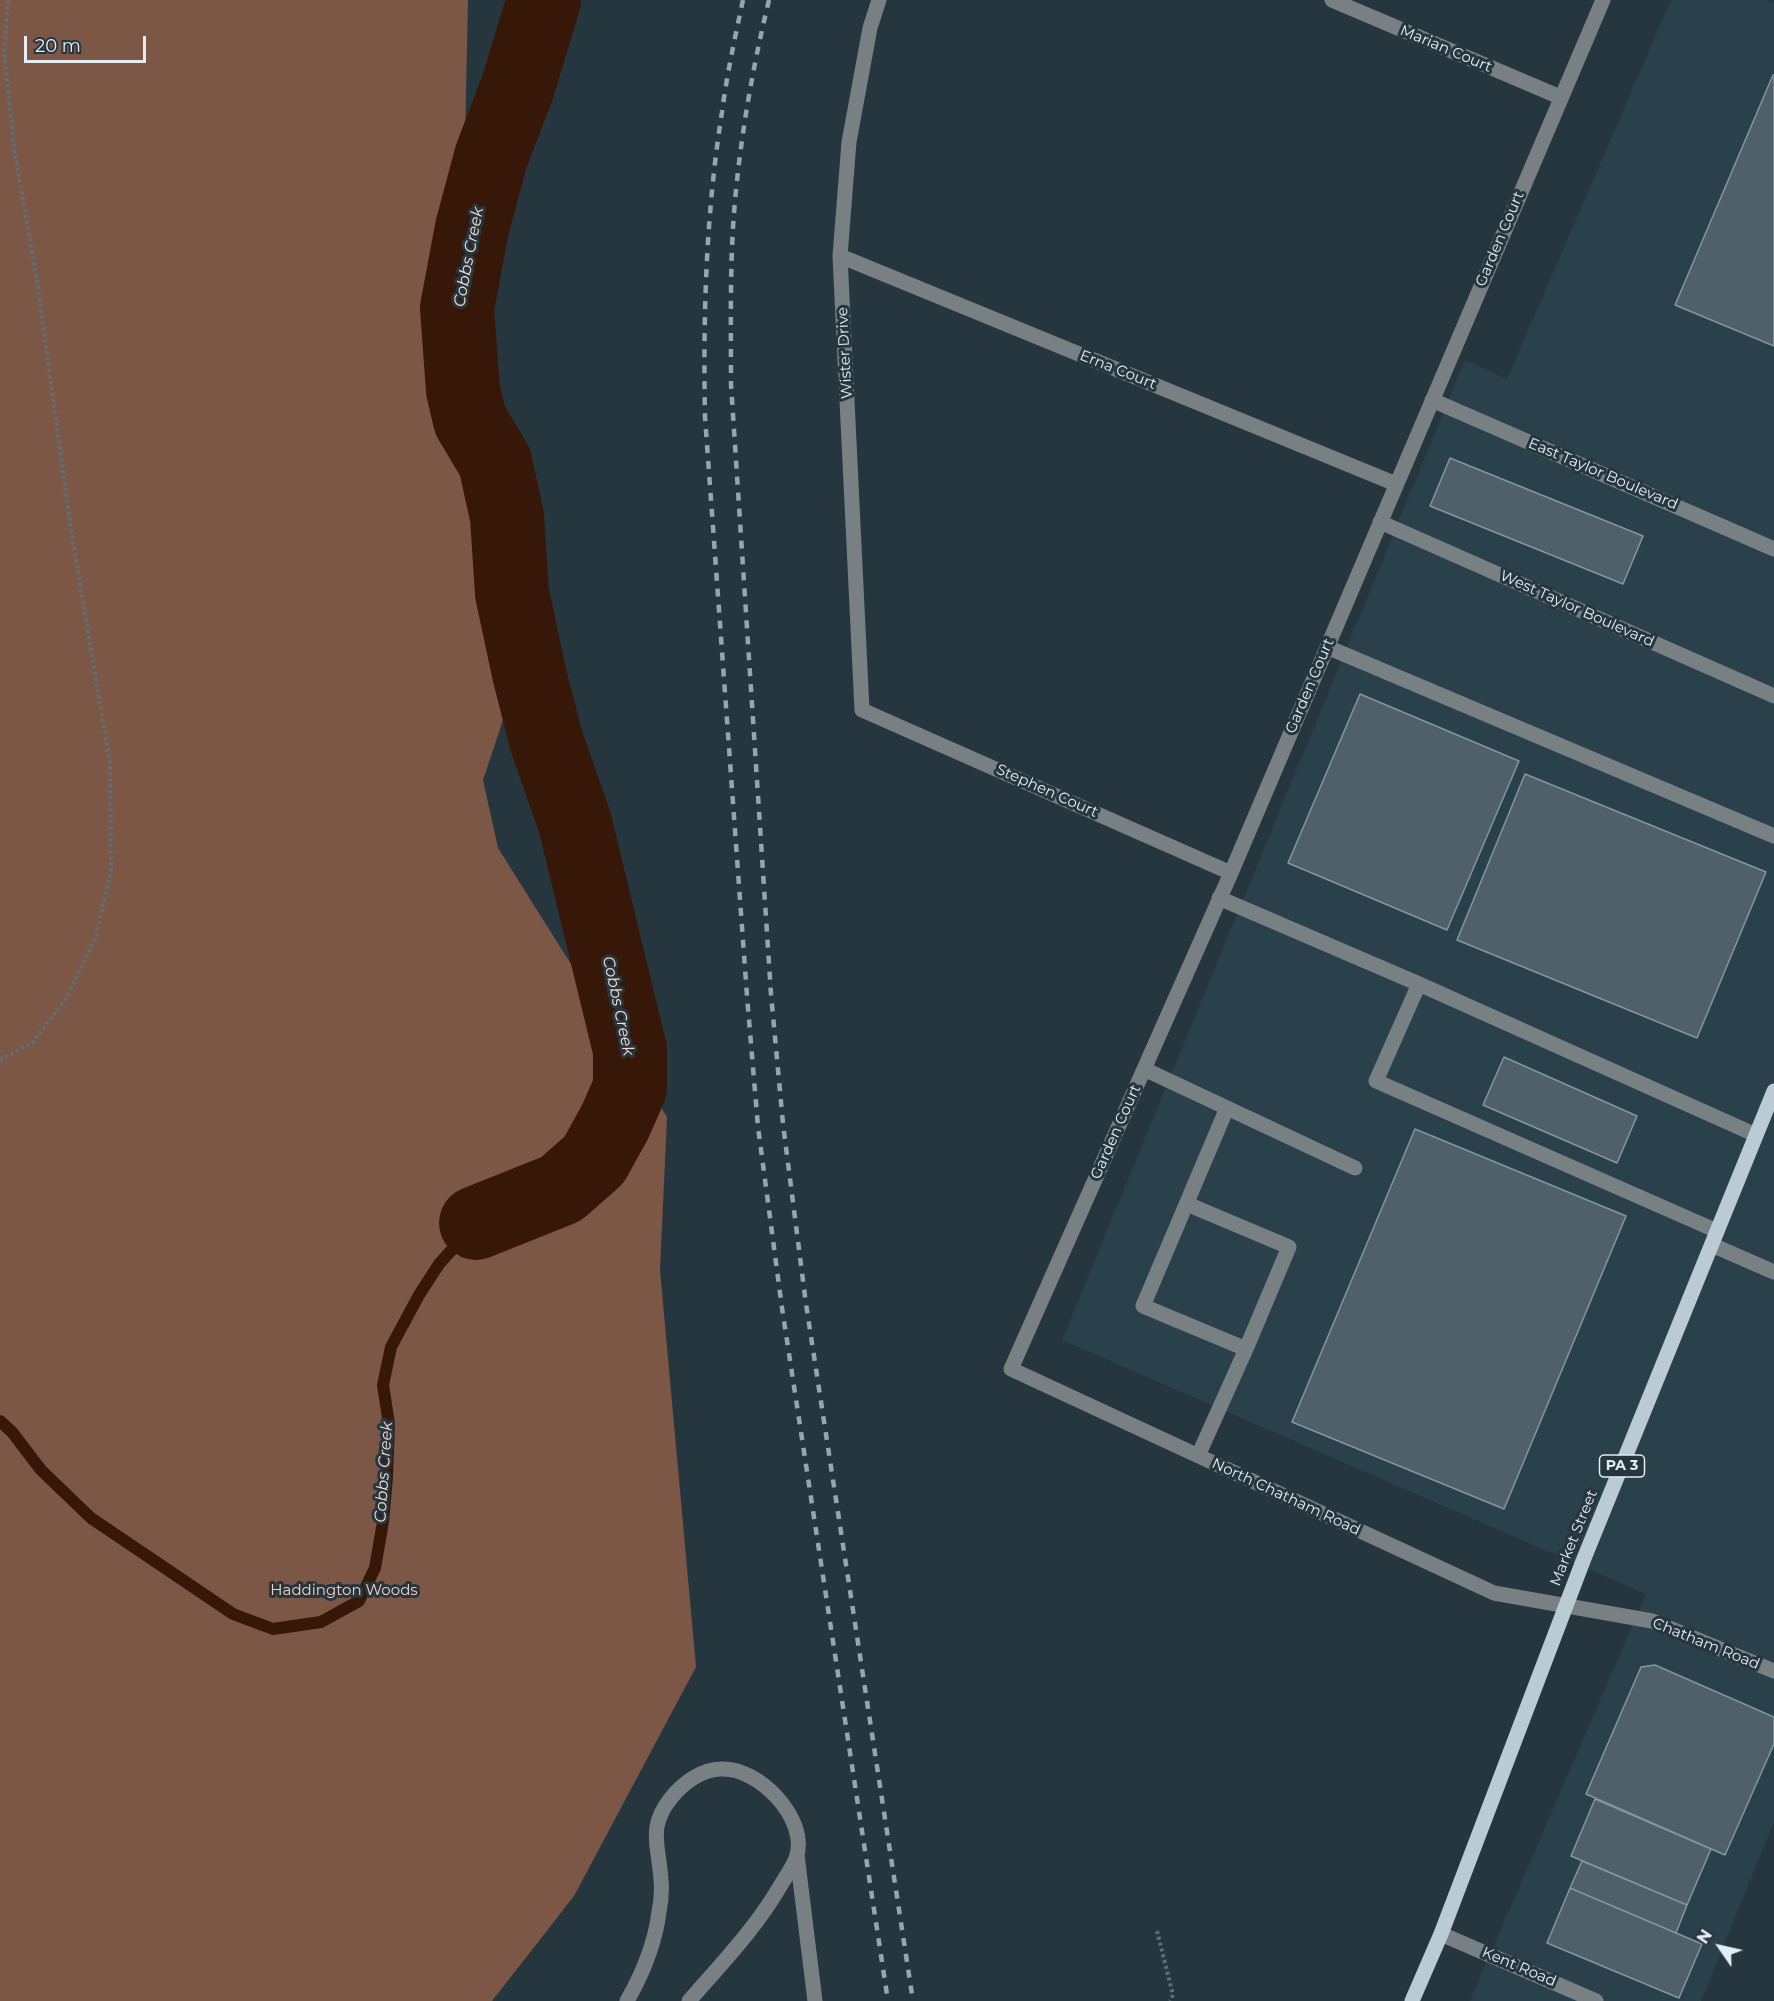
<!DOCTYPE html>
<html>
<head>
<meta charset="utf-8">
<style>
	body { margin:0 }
	#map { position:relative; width:1774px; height:2001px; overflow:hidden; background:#26363f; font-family:Montserrat,sans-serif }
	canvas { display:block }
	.north { position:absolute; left:1690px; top:1917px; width:60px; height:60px; -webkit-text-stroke:4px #26363f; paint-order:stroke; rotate:304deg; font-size:16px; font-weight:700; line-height:24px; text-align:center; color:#e3edf2 }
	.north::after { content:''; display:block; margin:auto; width:21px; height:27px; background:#e3edf2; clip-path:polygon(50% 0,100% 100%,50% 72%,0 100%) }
	.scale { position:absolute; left:24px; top:36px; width:122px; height:27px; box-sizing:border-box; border:3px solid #e3edf2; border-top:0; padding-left:8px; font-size:18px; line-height:21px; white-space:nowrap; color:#e3edf2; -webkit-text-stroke:4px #26363f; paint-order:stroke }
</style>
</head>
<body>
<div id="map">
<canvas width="1774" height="2001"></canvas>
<div class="north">N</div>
<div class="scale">20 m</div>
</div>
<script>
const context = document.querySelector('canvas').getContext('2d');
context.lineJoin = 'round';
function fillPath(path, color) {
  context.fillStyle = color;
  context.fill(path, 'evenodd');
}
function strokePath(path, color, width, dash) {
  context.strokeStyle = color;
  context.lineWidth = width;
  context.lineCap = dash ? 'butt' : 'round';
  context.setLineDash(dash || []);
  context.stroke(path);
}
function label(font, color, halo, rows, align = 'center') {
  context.font = font + ' Montserrat,sans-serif';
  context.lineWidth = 6;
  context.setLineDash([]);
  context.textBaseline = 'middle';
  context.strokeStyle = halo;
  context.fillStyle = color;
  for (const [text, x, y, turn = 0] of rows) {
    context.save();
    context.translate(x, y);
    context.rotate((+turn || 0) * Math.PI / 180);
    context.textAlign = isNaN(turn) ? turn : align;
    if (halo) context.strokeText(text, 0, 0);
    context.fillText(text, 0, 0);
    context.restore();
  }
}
const built = new Path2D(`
	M1671,0H1767L1774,3V1822L1701,2001H1470L1646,1594L1062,1340L1465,360L1507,379Z`);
const forest = new Path2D(`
	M0,0H468L465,141L490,521L512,693L483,780L498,848L667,1117L660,1270L696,1667L574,1896L492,2001H0Z`);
const stream = new Path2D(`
	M0,1421L12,1432L41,1470L91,1518L233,1614L273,1629L321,1622L359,1601L375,1568L383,1522L387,1477L389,1424L383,1385L391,1347L419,1295L439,1264L476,1223`);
const river = new Path2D(`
	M476,1223L561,1189L594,1160L615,1122L630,1088V1050L612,976L575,823L546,740L529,673L512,593L507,517L495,462L470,420L463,390L457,308L472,228L491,157L518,86L544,0`);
const building = new Path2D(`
	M1773,75H1774V346L1675,305Z
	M1450,458L1643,536L1623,584L1430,506Z
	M1360,694L1519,761L1447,930L1288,863Z
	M1525,774L1766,872L1697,1038L1457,940Z
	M1504,1057L1637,1116L1617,1163L1483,1105Z
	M1415,1129L1626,1216L1504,1509L1292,1422Z
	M1655,1665L1774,1717V1744L1725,1855L1586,1794L1641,1667Z
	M1595,1799L1711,1849L1687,1905L1571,1856Z
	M1582,1861L1687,1905L1676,1933L1570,1888Z
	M1570,1888L1702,1944L1679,1998L1547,1943Z`);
const path = new Path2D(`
	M0,1060L32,1043L66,999L96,937L111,870L110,763L70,523L38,287L14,148L4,51L8,0
	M1157,1931L1173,1995L1170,2001`);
const minor = new Path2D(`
	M879,0L870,28L849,142L840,256L862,710L1231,873
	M1332,0L1560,97
	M1603,0L1231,873L1011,1369L1494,1593L1652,1621L1774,1671
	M840,256L1396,484
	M1432,400L1774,549
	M1380,522L1774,696
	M1327,647L1774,836
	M1219,898L1419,984L1756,1135
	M1419,984L1376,1081L1717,1231
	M1144,1069L1355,1168
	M1187,1204L1289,1247L1246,1349
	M1712,1245L1774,1272
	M1198,1456L1246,1349L1143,1306L1227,1108
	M797,1855L815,2001
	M1441,1934L1596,2001
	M627,2001C643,1973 655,1944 659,1912C661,1902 662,1890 661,1880C659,1846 647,1828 671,1798C683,1783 702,1769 721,1769C758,1767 807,1817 797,1855C795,1864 787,1875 782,1883C757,1927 722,1963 689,2001`);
const major = new Path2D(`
	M1412,2001L1441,1934L1583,1561L1774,1091`);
const rail = new Path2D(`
	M743,0C735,37 727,74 722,112C706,213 703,315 705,417L747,996L758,1127L782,1308L888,2001
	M769,0C751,74 738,151 733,227C730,279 731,332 731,384L771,994L783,1124L806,1304L913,2001`);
const shields = [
	[1622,1466,45]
];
const shieldNames = [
	["PA 3",1622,1466]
];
const streetNames = [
	["Marian Court",1446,49,23],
	["Garden Court",1500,239,-67],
	["Wister Drive",845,353,-93],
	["Erna Court",1118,370,22],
	["East Taylor Boulevard",1603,474,23],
	["West Taylor Boulevard",1577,609,24],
	["Garden Court",1310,686,-67],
	["Stephen Court",1047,791,24],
	["Garden Court",1116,1132,-66],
	["North Chatham Road",1286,1497,25],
	["Market Street",1574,1538,-68],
	["Chatham Road",1706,1644,22],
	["Kent Road",1519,1967,23]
];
const parkNames = [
	["Haddington Woods",344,1591]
];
const waterNames = [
	["Cobbs Creek",469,257,-79],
	["Cobbs Creek",618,1006,78],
	["Cobbs Creek",384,1472,-86]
];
fillPath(built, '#2a414c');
fillPath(forest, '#7d5746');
strokePath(stream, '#371708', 12);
strokePath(river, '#371708', 74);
fillPath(building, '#4f6069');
strokePath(building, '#8496a0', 1.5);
strokePath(path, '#606e76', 4, [3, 3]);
strokePath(minor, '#788084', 15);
strokePath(major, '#bacbd4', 15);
strokePath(rail, '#99a5ac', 4.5, [8, 8]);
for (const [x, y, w] of shields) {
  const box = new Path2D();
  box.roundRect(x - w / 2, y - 11, w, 22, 4.5);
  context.fillStyle = '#26363f';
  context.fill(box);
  strokePath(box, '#e3edf2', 1.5);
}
label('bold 14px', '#e3edf2', null, shieldNames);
label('15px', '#e3edf2', '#26363f', streetNames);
label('15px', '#f9d0bf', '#26363f', parkNames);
label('italic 16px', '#f9ddd1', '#26363f', waterNames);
</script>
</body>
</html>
